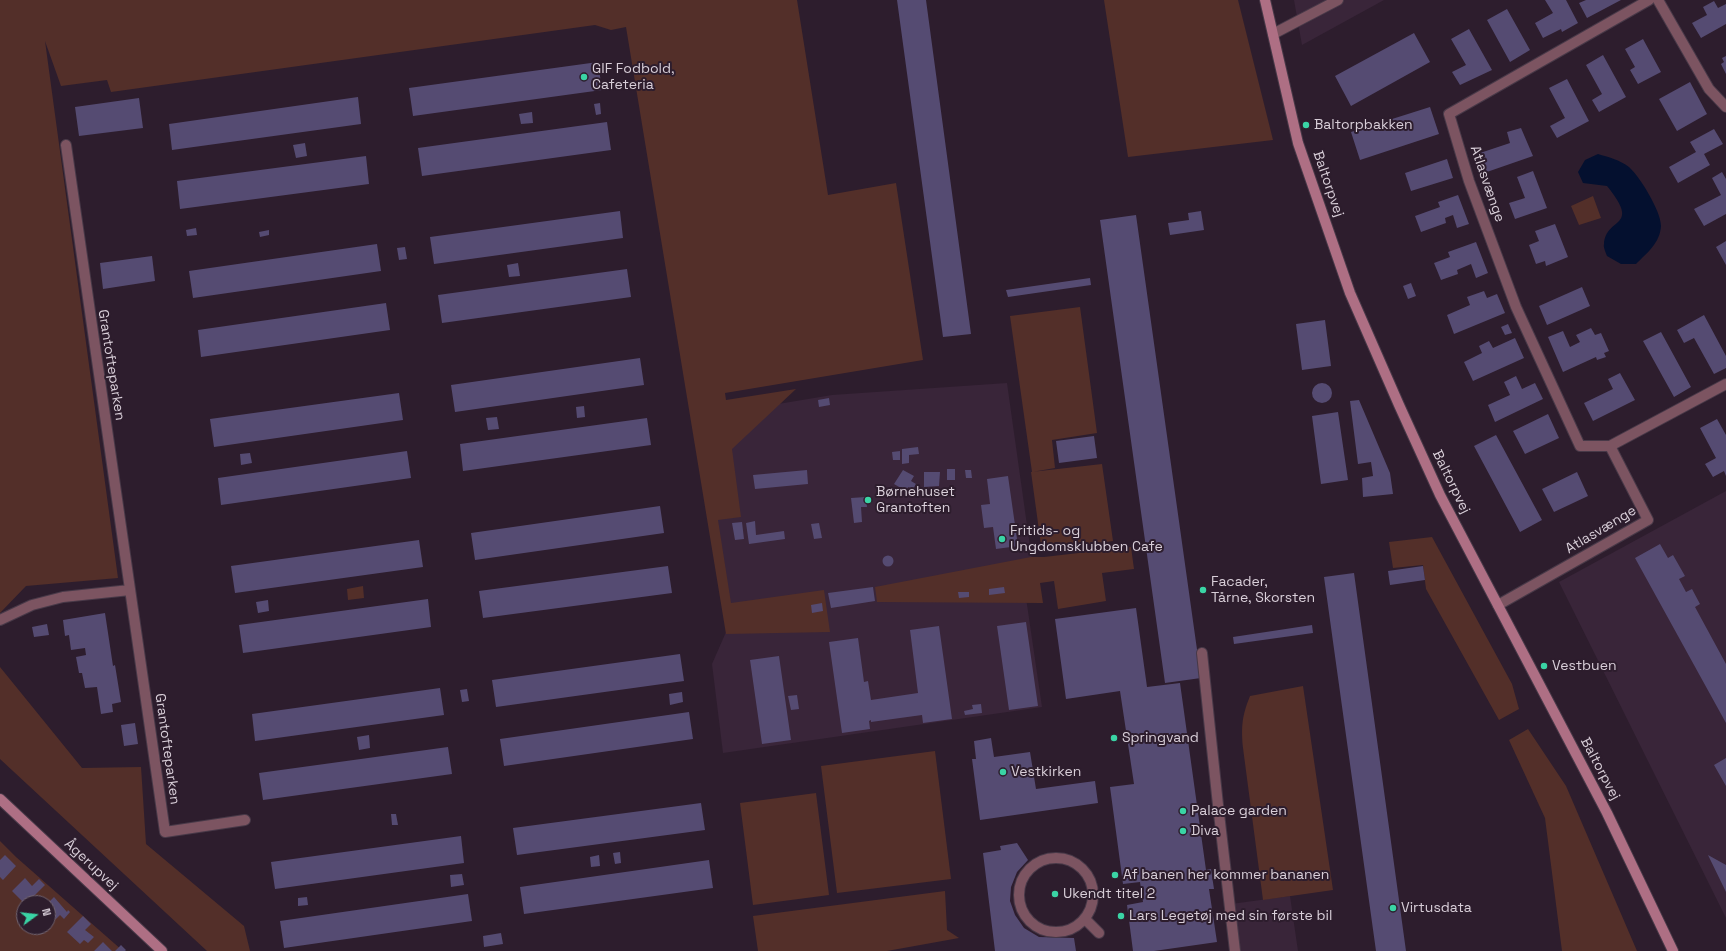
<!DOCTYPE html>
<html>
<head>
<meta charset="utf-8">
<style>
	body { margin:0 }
	#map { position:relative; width:1726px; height:951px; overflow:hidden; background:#2d1d2d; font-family:"Space Grotesk",sans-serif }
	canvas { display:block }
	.north { position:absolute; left:16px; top:895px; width:40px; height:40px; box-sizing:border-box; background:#2d1d2d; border:1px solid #716471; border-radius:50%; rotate:75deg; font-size:11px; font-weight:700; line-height:16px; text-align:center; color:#d8ced8 }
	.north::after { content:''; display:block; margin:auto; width:14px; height:18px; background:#3ad4a5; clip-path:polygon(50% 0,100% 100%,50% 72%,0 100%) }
</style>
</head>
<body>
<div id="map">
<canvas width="1726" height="951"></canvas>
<div class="north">N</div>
</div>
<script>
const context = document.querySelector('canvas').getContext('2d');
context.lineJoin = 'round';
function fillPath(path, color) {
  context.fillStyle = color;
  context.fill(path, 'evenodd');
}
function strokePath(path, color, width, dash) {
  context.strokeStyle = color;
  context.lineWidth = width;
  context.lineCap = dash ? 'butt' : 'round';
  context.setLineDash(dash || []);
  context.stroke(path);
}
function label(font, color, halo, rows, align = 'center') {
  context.font = font + ' "Space Grotesk",sans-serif';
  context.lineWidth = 4;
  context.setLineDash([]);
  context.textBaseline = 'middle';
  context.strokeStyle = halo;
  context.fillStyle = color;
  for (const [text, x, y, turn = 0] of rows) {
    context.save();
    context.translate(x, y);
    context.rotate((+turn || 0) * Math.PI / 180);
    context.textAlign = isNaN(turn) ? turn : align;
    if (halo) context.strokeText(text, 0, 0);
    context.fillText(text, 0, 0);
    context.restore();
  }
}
const built = new Path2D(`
	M1294,0H1384L1302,45Z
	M1007,383L1035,582L1024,584L1042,707L723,753L712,664L730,623L700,417L832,395Z
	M1726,491V918L1559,582Z
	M1290,896L1298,951H1238L1231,904Z`);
const green = new Path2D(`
	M0,0H797L828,195L896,183L923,360L725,393L726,400L796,389L732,449L741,517L718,520L731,603L824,590L830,632L726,634L626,27L611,30L595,25L111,92L107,80L61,86L45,41L118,578L26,586L0,613Z
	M1104,0H1238L1273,140L1128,157Z
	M1593,196L1601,218L1579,225L1571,206Z
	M1080,307L1097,433L1052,440L1055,468L1032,472L1010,316Z
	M1102,464L1113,541L1047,550L1041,545L1031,472Z
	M1432,537L1512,684L1519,709L1499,720L1426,589L1423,565L1393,568L1389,542Z
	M1131,547L1134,569L1102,573L1106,601L1058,609L1054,581L1040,583L1043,603L877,602L875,587L1031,557H1044Z
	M363,586L364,598L348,600L347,589Z
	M0,667L82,768L141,767L146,844L244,926L250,951H207L0,759Z
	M1303,686L1333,890L1263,900L1243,748C1241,726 1242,716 1250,696Z
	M1528,729L1566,786L1637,951H1562L1545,818L1509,740Z
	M935,751L951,879L837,893L821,766Z
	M816,793L829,895L753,905L740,803Z
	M0,841L16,857L123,951H0ZM24,903H48V927H24Z
	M945,891L947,930L959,938L887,951H758L753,916Z`);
const water = new Path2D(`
	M1598,154C1608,157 1620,160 1629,167C1640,177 1661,211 1661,226C1660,243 1647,253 1636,264H1621L1607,256C1606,253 1603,247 1604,244C1606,216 1642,229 1607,186L1583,183L1578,172L1585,160Z`);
const building = new Path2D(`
	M897,0H926L971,334L943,337Z
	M1545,0H1566L1578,23L1562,32L1561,29L1543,38L1535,23L1553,13Z
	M1586,0H1621L1587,18L1579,3Z
	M1714,1L1718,8L1726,4V24L1701,38L1692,23L1707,15L1703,7Z
	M1507,9L1530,50L1510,62L1487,20Z
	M1469,29L1492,70L1460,85L1452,72L1466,65L1451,39Z
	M1414,33L1430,62L1351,106L1335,76Z
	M1643,39L1661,72L1638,84L1630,70L1635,67L1625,49Z
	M1603,55L1626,97L1599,112L1592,100L1602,94L1586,65Z
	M1726,56V74L1721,64L1724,62L1722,58Z
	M598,62L602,90L413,116L409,88Z
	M1567,79L1589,121L1557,138L1550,126L1565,118L1549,88Z
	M1690,82L1707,114L1677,131L1659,99Z
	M358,97L361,124L172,150L169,124Z
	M139,98L143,128L79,136L75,107Z
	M600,103L601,114L596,115L594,104Z
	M1430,107L1439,134L1360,160L1351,132Z
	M532,112L533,123L521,124L519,114Z
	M607,122L611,150L422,176L418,148Z
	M1521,128L1533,156L1484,173L1477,154L1510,143L1507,132Z
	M1714,129L1723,144L1704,154L1710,165L1678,183L1669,167L1696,152L1690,142Z
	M305,143L307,156L296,158L293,145Z
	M366,156L369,184L180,209L177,181Z
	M1447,159L1453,178L1411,191L1405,173Z
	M1533,171L1547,208L1515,219L1509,203L1525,198L1517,177Z
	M1722,172L1726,179V214L1704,226L1694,209L1721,195L1712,178Z
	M1458,195L1469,224L1457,228L1453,215L1445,218L1446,223L1421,232L1415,216L1440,207L1438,202Z
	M620,211L623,238L434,264L430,237Z
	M1201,211L1204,230L1170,235L1168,223L1189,220L1188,213Z
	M1136,215L1201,678L1165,683L1100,220Z
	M1555,224L1568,257L1546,266L1545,261L1536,264L1529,245L1539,241L1535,231Z
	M196,228L197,235L187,236L186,230Z
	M269,230V235L260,237L259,232Z
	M1726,241V265L1716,247Z
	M1476,242L1488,273L1476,278L1471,264L1457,270L1458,274L1441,280L1434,263L1450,257L1448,252Z
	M377,244L381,271L193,298L189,271Z
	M405,247L407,259L399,260L397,248Z
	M152,256L155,281L103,289L100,263Z
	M518,263L520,276L509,277L507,265Z
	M627,269L631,297L442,323L438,295Z
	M1090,278L1091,285L1008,297L1006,290Z
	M1411,283L1416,296L1408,299L1403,286Z
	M1582,287L1590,306L1547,325L1539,306Z
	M1484,291L1487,298L1497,294L1505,313L1454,334L1447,315L1470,305L1467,297Z
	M386,303L390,330L201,357L198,330Z
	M1704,315L1726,356V368L1714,374L1694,338L1684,343L1677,330Z
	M1325,320L1331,366L1302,370L1296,324Z
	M1508,324L1512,333L1505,335L1501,327Z
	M1591,328L1595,335L1601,333L1609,351L1604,353L1606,357L1597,360L1596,357L1563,372L1548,337L1563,331L1570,347L1580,342L1576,335Z
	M1661,332L1691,387L1674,397L1643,341Z
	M1515,338L1524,358L1473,381L1464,362L1482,353L1479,346L1489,341L1493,348Z
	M640,358L644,385L455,412L451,385Z
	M1620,373L1635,400L1593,421L1584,403L1613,389L1608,379Z
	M1516,376L1522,389L1535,383L1543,399L1495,422L1488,405L1510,395L1504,382Z
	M1312 393a10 10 0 1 1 20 0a10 10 0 1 1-20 0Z
	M399,393L403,420L214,447L210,419Z
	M829,398L830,405L819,407L818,400Z
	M1359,400L1390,473L1393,494L1363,497L1362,478L1373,476L1371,462L1358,464L1350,401Z
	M584,406L585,417L577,418L576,407Z
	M1338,412L1348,480L1321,484L1312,416Z
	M1548,414L1559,438L1525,454L1513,431Z
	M497,417L499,429L488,430L486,418Z
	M647,418L651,445L463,471L460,444Z
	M1717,419L1726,435V476L1724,471L1713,477L1705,464L1716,458L1700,428Z
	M1496,435L1542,520L1520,532L1474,446Z
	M1094,436L1097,458L1059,463L1056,441Z
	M918,447L919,454L909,455V463L902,464V449Z
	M407,451L411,478L221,505L218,478Z
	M900,451V460H893L892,452Z
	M250,453L252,463L241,465L240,454Z
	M947,469H955V480H947Z
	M807,470L808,484L755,489L753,475Z
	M903,470L914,476L911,481L916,484L913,489L908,487L906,491L894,484Z
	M965,470H971L972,478H966Z
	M924,472H940L939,486L924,487Z
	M1577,472L1588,496L1554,512L1542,489Z
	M1008,476L1018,546L996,549L993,527L984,528L981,505L990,504L987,479Z
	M866,497L867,507H861L862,522L854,523L851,498Z
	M660,506L664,533L475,560L471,533Z
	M755,521L756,535L784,531L785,539L749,544L746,523Z
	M742,522L744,539L735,540L732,523Z
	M819,523L822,538L814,539L811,524Z
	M419,540L423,567L235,593L231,566Z
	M1660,544L1668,558L1673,555L1685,576L1679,579L1686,592L1692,589L1700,604L1695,607L1726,664V723L1635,558Z
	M882.5 561a5.5 5.5 0 1 1 11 0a5.5 5.5 0 1 1-11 0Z
	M668,566L672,593L483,618L479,591Z
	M1423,566L1425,580L1390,585L1388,571Z
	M1354,573L1406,951H1376L1324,577Z
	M873,587L875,601L831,608L828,593Z
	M1004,587L1005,593L989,595V589Z
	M958,592H969V597L959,598Z
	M428,599L431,627L243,653L239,625Z
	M268,600L269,611L258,613L256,602Z
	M822,603L823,611L812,613L811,605Z
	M1136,608L1147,687L1180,683L1206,870L1211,869L1214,889H1209L1217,942L1154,951H1133L1127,905L1143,902L1140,882L1123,884L1110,787L1134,784L1120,691L1066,699L1055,619Z
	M105,613L113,666L115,665L121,702L112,704L113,712L101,714L97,687L85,688L82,673H79L76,657L86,655L85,648L71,650L69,635L65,636L63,620Z
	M1026,622L1038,706L1009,710L997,626Z
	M47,624L49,635L34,637L32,627Z
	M1312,625L1313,633L1234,644L1233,637Z
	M939,626L952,719L923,723L922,715L871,722V720L869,721L870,729L842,733L829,642L858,638L864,682L868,681L871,700L918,693L910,630Z
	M680,654L684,681L496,707L492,680Z
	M779,656L791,740L762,744L750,660Z
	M440,688L444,715L255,741L252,714Z
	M467,689L469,701L462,702L460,690Z
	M682,692L683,702L670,705L669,694Z
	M797,695L799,709L791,710L788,696Z
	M981,704L982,713L965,715L964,711L973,709L972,705Z
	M689,712L693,739L504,766L500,739Z
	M135,723L138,744L124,746L121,725Z
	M369,735L370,748L359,750L357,737Z
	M991,738L994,757L1030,752L1036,789L1095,781L1098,803L980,820L972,759H976L974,741Z
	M448,747L452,774L263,800L259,773Z
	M1726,758V786L1714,765Z
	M701,803L705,830L517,855L513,828Z
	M391,814H396L398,825H392Z
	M461,836L464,863L275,889L271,862Z
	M1017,843L1028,860L1017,872L1011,887L1010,901L1015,915L1024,928L1039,937L1074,938L1076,951H995L983,853L1001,850L1000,846Z
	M620,852L621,863L615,864L613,853Z
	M5,855L16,866L3,880L0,877V860Z
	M599,855L600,866L591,867L590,857Z
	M1708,855L1726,865V892Z
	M709,860L713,888L524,914L520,887Z
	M462,874L464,885L451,887L450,875Z
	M25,878L32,886L39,879L45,885L27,903H24L12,891Z
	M468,894L472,921L284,948L280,921Z
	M54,897L67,912L68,910L70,912L64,919L60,915L56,919L48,910V903Z
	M307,897L308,905L298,906V898Z
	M83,916L91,924L85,930L94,937L88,943L84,940L80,944L67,932Z
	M501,933L503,944L484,947L483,936Z
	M103,942L112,951H94Z
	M121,945L126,950L125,951H115Z`);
const street = new Path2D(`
	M1649,0L1449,114L1469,181L1516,307L1580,446H1610L1726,384
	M1658,0L1709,89L1726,107
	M1273,34L1338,0
	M66,145L165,832L245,820
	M1498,605L1648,520L1610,446
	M0,620L32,605L63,597L130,590
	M1202,653L1218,805L1235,951
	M1019 895a37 37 0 1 1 74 0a37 37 0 1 1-74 0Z
	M1085,919L1099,933`);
const secondary = new Path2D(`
	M1265,0L1298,143L1350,293L1399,405L1440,495L1607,813L1673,951
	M0,799L162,951`);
const markers = [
	[584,77,4,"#3ad4a5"],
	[1306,125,4,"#3ad4a5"],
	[868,500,4,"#3ad4a5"],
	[1002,539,4,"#3ad4a5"],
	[1203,590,4,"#3ad4a5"],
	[1544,666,4,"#3ad4a5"],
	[1114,738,4,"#3ad4a5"],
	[1003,772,4,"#3ad4a5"],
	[1183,811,4,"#3ad4a5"],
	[1183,831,4,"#3ad4a5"],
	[1115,875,4,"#3ad4a5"],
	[1055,894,4,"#3ad4a5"],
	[1393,908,4,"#3ad4a5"],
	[1121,916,4,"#3ad4a5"]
];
const poiNames = [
	["GIF Fodbold,",592,69],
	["Cafeteria",592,85],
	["Baltorpbakken",1314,125],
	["Børnehuset",876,492],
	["Grantoften",876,508],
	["Fritids- og",1010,531],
	["Ungdomsklubben Cafe",1010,547],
	["Facader,",1211,582],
	["Tårne, Skorsten",1211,598],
	["Vestbuen",1552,666],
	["Springvand",1122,738],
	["Vestkirken",1011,772],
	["Palace garden",1191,811],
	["Diva",1191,831],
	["Af banen her kommer bananen",1123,875],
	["Ukendt titel 2",1063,894],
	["Virtusdata",1401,908],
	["Lars Legetøj med sin første bil",1129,916]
];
const streetNames = [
	["Baltorpvej",1328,184,71],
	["Atlasvænge",1487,184,71],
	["Grantofteparken",111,365,81],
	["Baltorpvej",1451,482,64],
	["Atlasvænge",1601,530,-31],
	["Grantofteparken",167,749,82],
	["Baltorpvej",1600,769,62],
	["Ågerupvej",91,865,43]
];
fillPath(built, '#392539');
fillPath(green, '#532f29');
fillPath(water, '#04102f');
fillPath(building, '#554b72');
strokePath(street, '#483948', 12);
strokePath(secondary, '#483948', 12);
strokePath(street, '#7c5461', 10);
strokePath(secondary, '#ae6f84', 10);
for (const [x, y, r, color] of markers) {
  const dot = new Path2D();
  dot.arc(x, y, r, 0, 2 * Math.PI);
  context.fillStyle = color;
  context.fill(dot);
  strokePath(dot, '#2d1d2d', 1.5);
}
label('14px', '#d8ced8', '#2d1d2d', poiNames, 'left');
label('14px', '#d8ced8', '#2d1d2d', streetNames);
</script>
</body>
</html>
